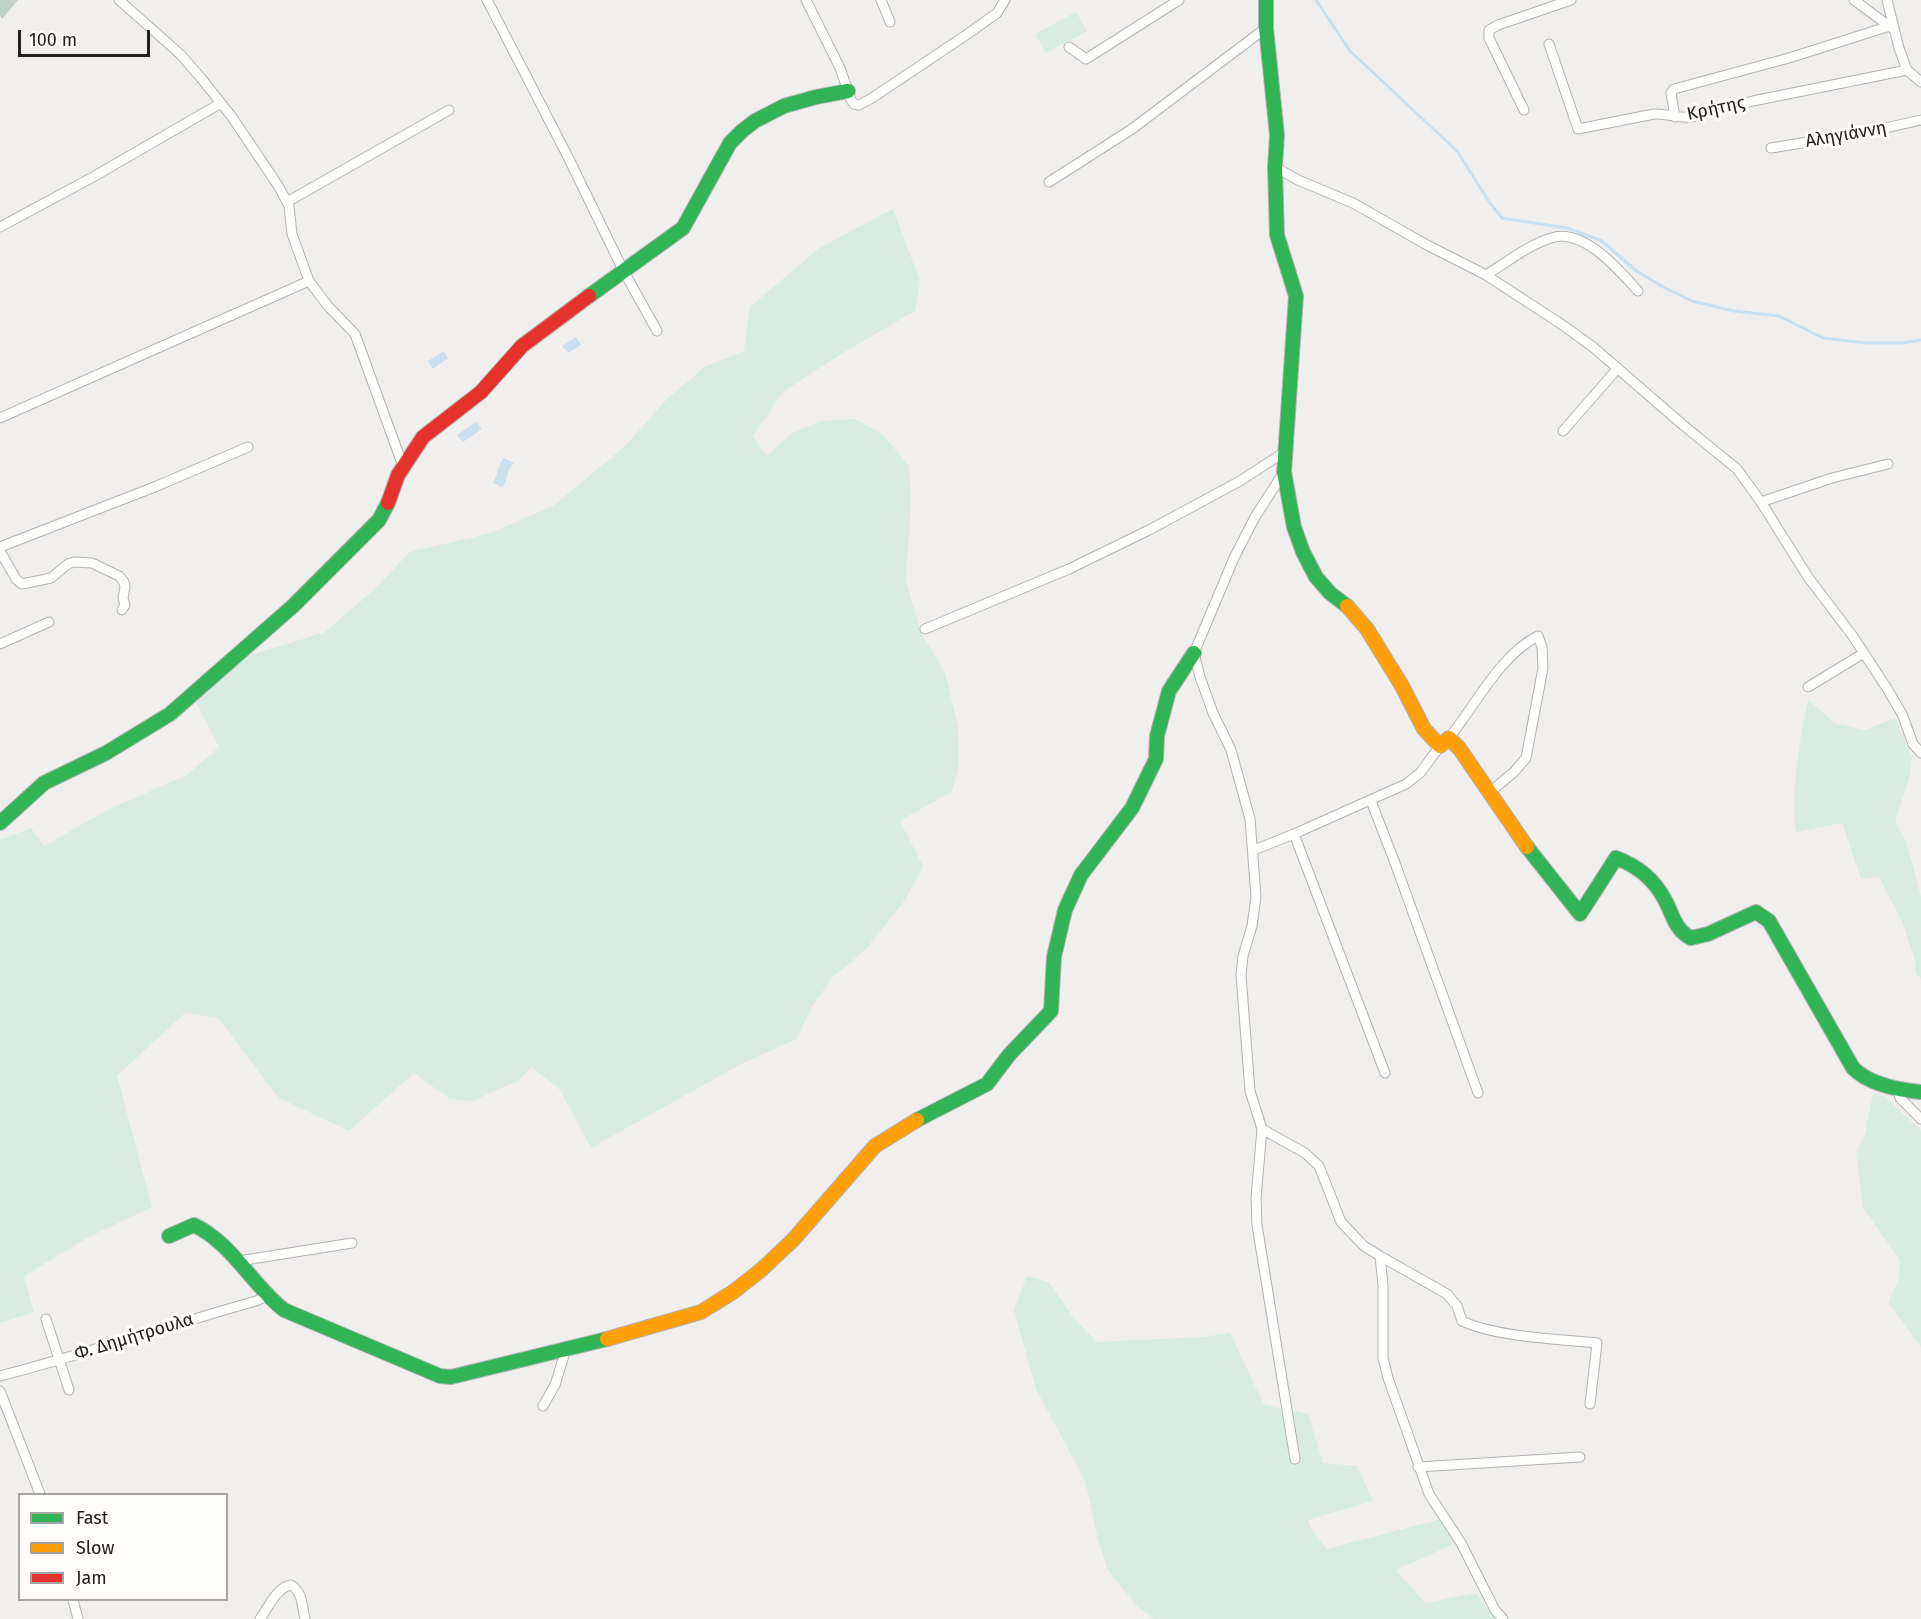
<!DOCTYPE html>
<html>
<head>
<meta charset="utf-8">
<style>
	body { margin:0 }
	#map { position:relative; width:1921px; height:1619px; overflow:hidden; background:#f0efee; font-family:"Fira Sans",sans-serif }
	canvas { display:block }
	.legend { position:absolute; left:18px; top:1493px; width:210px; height:108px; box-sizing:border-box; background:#fffdfa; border:2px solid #a7a5a3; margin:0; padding:8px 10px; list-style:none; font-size:18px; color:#222120 }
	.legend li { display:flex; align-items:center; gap:12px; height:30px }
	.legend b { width:30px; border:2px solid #a7a5a3 }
	.scale { position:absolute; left:18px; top:30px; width:132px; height:27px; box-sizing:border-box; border:3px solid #222120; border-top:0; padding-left:8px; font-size:18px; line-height:21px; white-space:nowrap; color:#222120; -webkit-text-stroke:4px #fffdfa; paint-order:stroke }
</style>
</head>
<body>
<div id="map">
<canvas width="1921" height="1619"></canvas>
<ul class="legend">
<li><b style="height:8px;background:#30b455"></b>Fast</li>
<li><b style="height:8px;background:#ff9f0a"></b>Slow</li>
<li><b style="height:8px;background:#e5322d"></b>Jam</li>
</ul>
<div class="scale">100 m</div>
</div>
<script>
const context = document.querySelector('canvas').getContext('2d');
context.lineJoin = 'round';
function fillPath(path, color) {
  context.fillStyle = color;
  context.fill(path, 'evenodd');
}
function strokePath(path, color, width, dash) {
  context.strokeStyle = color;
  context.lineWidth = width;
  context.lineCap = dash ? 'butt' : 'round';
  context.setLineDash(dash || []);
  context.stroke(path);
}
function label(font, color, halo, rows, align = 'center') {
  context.font = font + ' "Fira Sans",sans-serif';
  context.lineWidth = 6;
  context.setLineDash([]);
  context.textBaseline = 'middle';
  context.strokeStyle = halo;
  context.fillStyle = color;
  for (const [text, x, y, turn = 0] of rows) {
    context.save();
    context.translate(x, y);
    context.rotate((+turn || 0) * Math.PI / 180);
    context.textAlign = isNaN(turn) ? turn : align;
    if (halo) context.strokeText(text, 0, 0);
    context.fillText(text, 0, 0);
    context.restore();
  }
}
const green = new Path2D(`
	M1076,12L1087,31L1046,53L1035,34Z
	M893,209L920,281L915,311L841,354L783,392L753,436L767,456L792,433L821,421L855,419L882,434L909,466L911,497L906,582L921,633L945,672L958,727L959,765L952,791L900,821L923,866L905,900L865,950L833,977L812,1006L797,1039L741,1064L591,1148L560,1090L532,1067L519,1080L473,1101L450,1099L414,1073L349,1131L279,1098L218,1018L185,1013L117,1076L152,1207L89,1237L24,1276L34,1312L0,1323V840L31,828L44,846L107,810L187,775L219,747L195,700L245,657L325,632L374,590L410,552L491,533L553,506L624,447L668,398L706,366L744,351L750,307L819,248Z
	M1808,700L1836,724L1866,730L1895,718L1912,757L1909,779L1895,822L1906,841L1921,897V979L1916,973L1915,960L1902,921L1879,877L1861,879L1842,823L1796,832C1791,787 1799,744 1808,700Z
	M1873,1093L1884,1096L1921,1131V1347L1888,1302L1899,1279L1900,1260L1863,1208L1856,1152L1865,1134Z
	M1027,1276L1049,1282L1073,1317L1097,1342L1203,1337L1230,1333L1264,1405L1308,1414L1323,1463L1357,1466L1373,1501L1308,1520L1312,1531L1327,1549L1441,1519L1456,1543L1396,1570L1425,1603L1476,1593L1495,1619H1153L1137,1606L1107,1569L1097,1535L1085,1481L1036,1389L1014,1310Z`);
const forest = new Path2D(`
	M0,0H18L2,19L0,15Z`);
const water = new Path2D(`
	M576,337L581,345L568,353L562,346Z
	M444,351L448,358L433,369L428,361Z
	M476,422L482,429L463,442L457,435Z
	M504,458L514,463C506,470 509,479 502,487L493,483C498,475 497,465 504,458Z`);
const stream = new Path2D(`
	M1316,0L1350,51L1457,151L1490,203L1502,218L1567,228L1602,241L1635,270L1663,287L1692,301L1734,311L1779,316L1823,338L1866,343H1902L1921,340`);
const street = new Path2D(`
	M119,0L180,54L201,78L232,117L279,187L289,206L292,234L309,281L328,306L355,334L403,466
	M487,0L569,159L623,270L657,331
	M806,0L840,68L851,100L854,104L859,105L872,98L969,33L997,13L1005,0
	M881,0L890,22
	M1854,0L1893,29
	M1887,0L1899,48L1907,70L1921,82
	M1549,44L1578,129L1654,114C1667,113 1678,119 1692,117L1753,101L1907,70
	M1069,47L1086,59L1179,0
	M1524,110L1489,38V30L1498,25L1571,0
	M1675,117L1671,93L1674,89L1789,58L1890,26
	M1771,148L1863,133L1921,120
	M1275,167L1298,180L1353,203L1427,245L1486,275L1564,326L1593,347L1683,425L1737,469L1761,502L1808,577L1852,635L1888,690L1902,714L1913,744L1921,753
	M1049,182L1132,129L1266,28
	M287,202L449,110
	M0,227L93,177L221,103
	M1486,275C1506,263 1528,245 1551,238C1583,227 1619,270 1638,291
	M0,418L309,281
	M1563,431L1618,368
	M1284,472L1255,517L1234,558L1194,653L1200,677L1213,713L1231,750L1250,819L1256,897L1252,926L1243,956L1241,975L1250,1091L1262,1129L1305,1153L1319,1166L1341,1222L1364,1246L1380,1256L1383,1285V1358L1388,1378L1429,1494L1461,1543L1495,1610L1503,1619
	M1761,502L1832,478L1888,464
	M0,547L157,486L248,447
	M0,551L16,579L22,584L51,578L68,564L74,562L92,563L119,576L124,582L125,587L123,598L125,605L122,610
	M925,629L1069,569L1149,530L1240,481L1286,451
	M0,644L49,622
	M1808,687L1864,653
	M1449,738C1475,706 1500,655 1538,636L1542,647L1543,668L1526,758L1514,772L1490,792
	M1371,801L1395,863L1478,1093
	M1294,834L1385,1073
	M1254,850L1294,834L1406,784L1420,773L1440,746
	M1898,1090L1900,1098L1921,1119
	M1262,1129L1256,1198L1257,1225L1295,1459
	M1380,1256L1447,1294L1457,1306L1462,1321C1496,1337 1558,1339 1597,1343L1590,1404
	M239,1261L352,1243
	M46,1319L69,1390
	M0,1376C86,1354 170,1325 256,1301L267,1296
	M0,1391L40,1494
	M543,1406L555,1385L566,1349
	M1418,1467L1580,1457
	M73,1600L78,1619
	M260,1619C268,1608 277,1587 291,1585C303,1592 302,1607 305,1619`);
const fast = new Path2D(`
	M1266,0V28L1277,135L1275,167L1277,235L1296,296L1284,472L1294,527L1303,552L1316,577L1330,593L1347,606
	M589,296L683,228L730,143L742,131L755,121L784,106L816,97L848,91
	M0,823L44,783L106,753L170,714L293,606L379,520L388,503
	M1527,847L1580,914L1616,858C1638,866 1654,879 1665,900C1673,915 1675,930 1691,938L1708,934L1756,912L1769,921L1853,1068C1870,1085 1899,1090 1921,1092
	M917,1120L987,1084L1009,1055L1051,1011L1054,957L1065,910L1081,875L1132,808L1156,759L1157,736L1169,691L1194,653
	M169,1236L194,1225C233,1244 251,1284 284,1310L440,1376L451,1377L607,1339`);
const slow = new Path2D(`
	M1347,606L1367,629L1402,686L1424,729L1440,746L1449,738L1459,748L1527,847
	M607,1339L701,1312L733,1292L761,1270L793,1240L875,1146L917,1120`);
const jam = new Path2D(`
	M388,503L398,475L423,437L481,392L522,346L589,296`);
const streetNames = [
	["Κρήτης",1716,109,-12],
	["Αληγιάννη",1846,135,-10],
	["Φ. Δημήτρουλα",134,1337,-17]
];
fillPath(green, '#d8ece1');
fillPath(forest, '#c0d3c9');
fillPath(water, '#cae0ef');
strokePath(stream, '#cae0ef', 3);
strokePath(street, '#b4b2b2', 11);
strokePath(fast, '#b4b2b2', 16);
strokePath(slow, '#b4b2b2', 16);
strokePath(jam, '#b4b2b2', 16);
strokePath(street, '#fdfdfc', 9);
strokePath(fast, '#30b455', 14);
strokePath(slow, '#ff9f0a', 14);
strokePath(jam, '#e5322d', 14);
label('18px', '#222120', '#fffdfa', streetNames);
</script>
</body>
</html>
